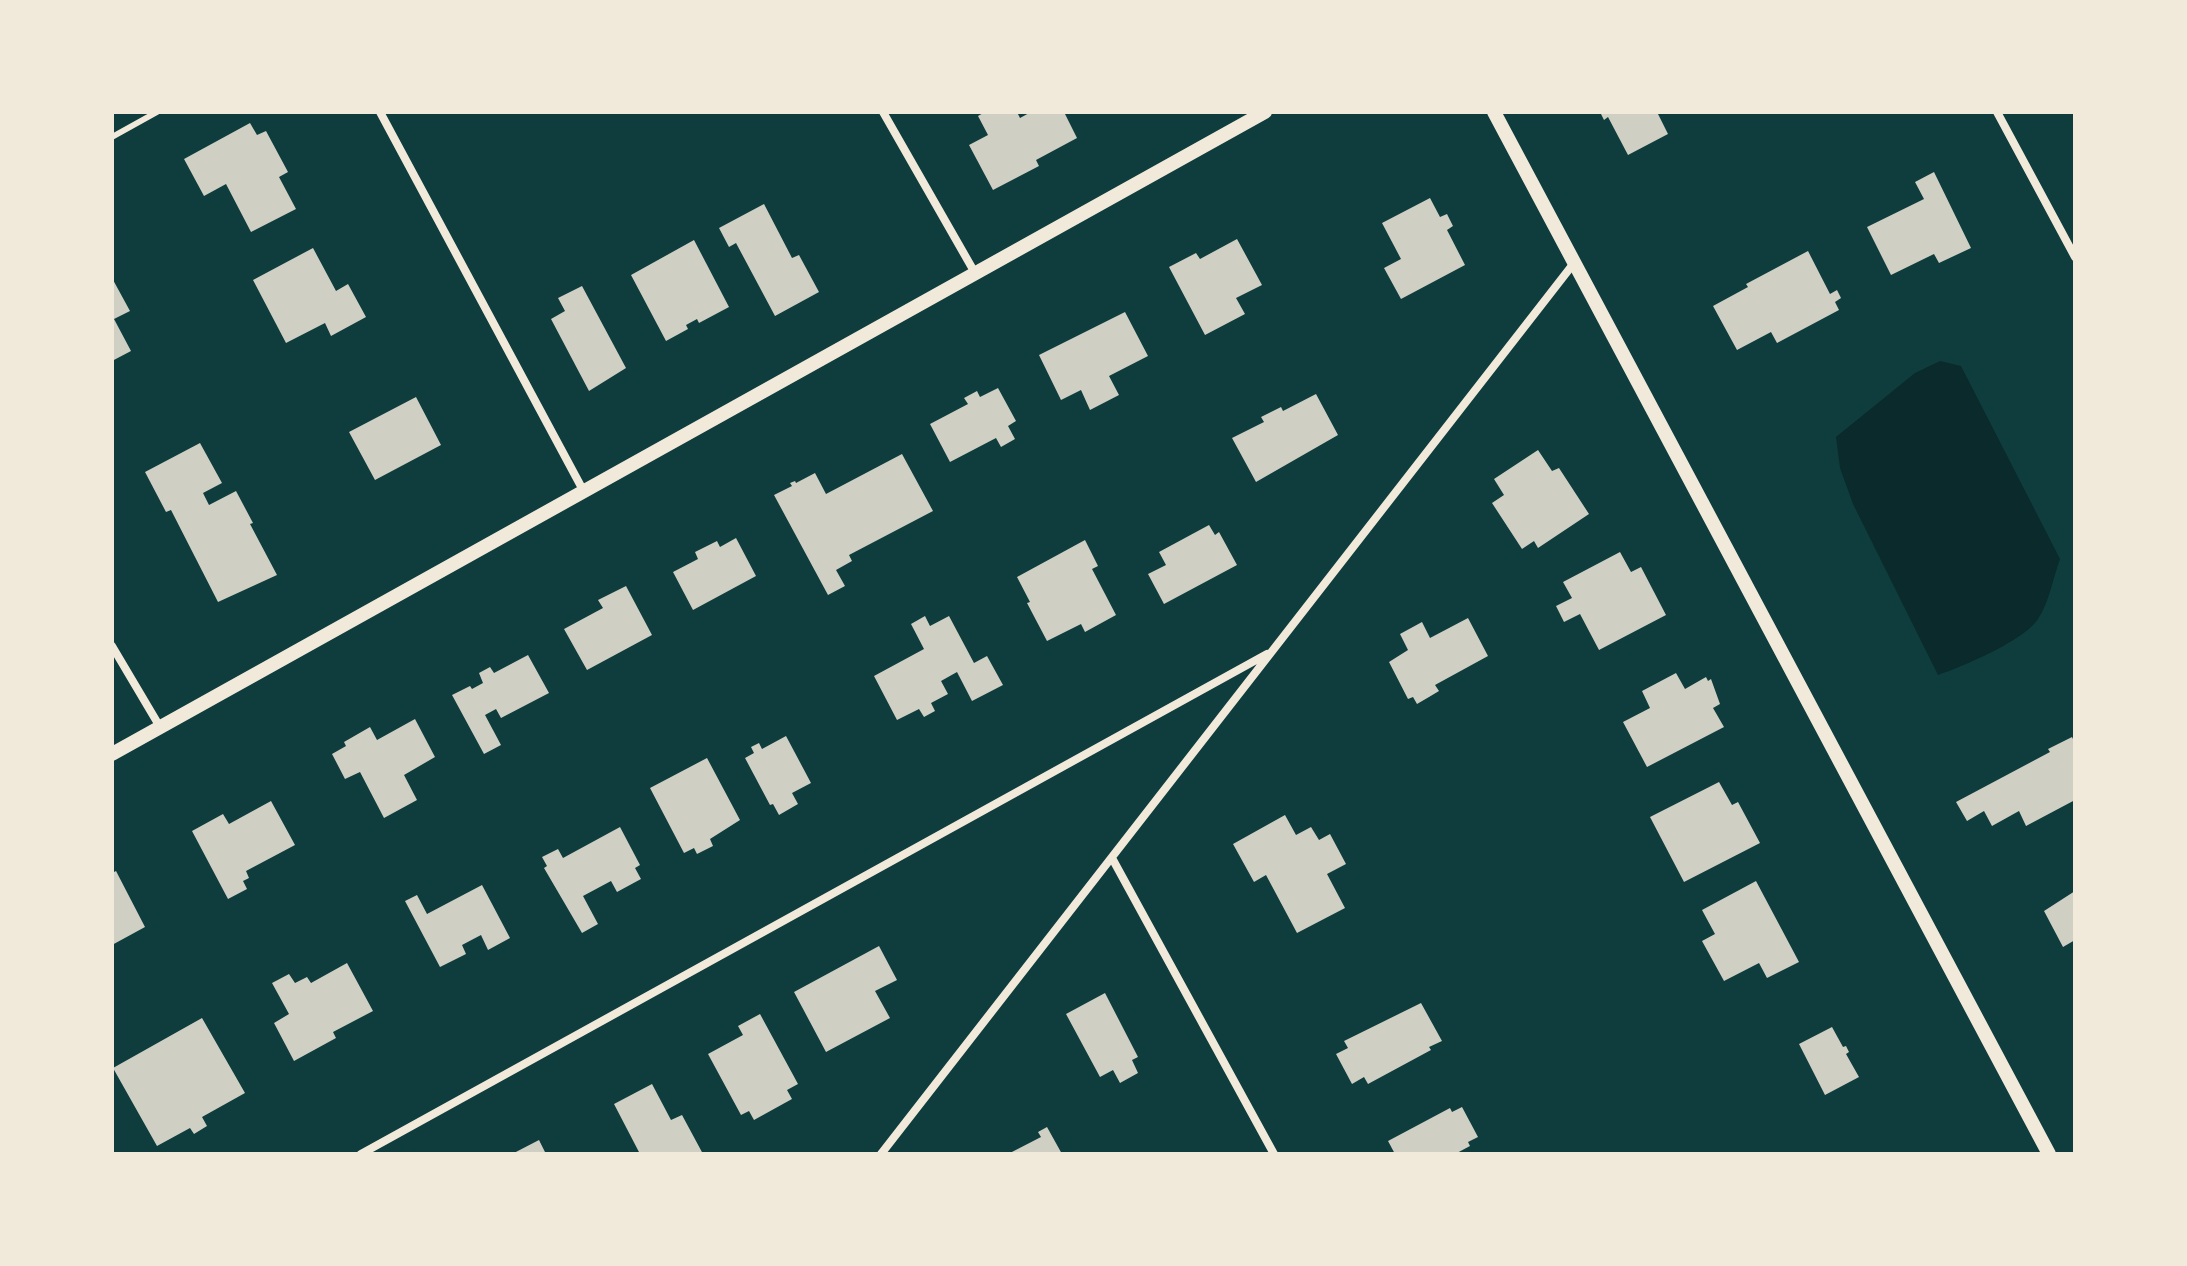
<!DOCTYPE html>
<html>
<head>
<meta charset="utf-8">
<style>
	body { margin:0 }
	#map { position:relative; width:2187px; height:1266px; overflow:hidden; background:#0f3d3e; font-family:"Noto Sans",sans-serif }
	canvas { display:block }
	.frame { position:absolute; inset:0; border:114px solid #f1e9da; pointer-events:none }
</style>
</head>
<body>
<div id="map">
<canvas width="2187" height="1266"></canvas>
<div class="frame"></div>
</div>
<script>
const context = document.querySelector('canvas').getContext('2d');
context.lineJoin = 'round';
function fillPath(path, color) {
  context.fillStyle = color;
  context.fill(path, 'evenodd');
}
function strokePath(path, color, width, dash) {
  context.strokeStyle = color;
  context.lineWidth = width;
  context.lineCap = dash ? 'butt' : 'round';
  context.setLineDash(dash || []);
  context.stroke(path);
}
const water = new Path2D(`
	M1940,361L1961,366L2060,559C2053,578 2049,603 2038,619C2025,640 1962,667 1938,675L1853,504L1840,468L1836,437L1915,373Z`);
const building = new Path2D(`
	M985,112H1017L1020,118L1031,112H1064L1077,138L1036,160L1039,166L993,190L969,145L988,135L978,116Z
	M1600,112H1657L1668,134L1628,155L1608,117L1604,120Z
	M250,123L257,135L266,131L288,172L279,177L296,209L251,232L226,184L204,196L184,159Z
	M1934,172L1971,248L1939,263L1934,254L1891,275L1867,227L1924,199L1915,182Z
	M1430,198L1440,217L1447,214L1453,226L1447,230L1465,265L1401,299L1384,268L1401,259L1382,223Z
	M764,204L792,258L799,255L819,292L775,316L736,243L729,247L719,228Z
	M1237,239L1262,285L1236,298L1245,314L1205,335L1169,267L1196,253L1200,259Z
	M694,240L729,307L699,323L697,319L686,325L688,329L666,341L631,275Z
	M313,248L336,291L348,284L366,317L331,336L325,323L286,343L253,280Z
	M1808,251L1830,294L1837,290L1841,298L1835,302L1839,310L1777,343L1771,332L1737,350L1713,306L1748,287L1746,284Z
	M112,278L130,311L114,319L131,351L112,361Z
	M582,286L626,368L589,391L551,319L565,311L558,298Z
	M1125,312L1148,356L1109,376L1119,395L1090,410L1081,390L1061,400L1039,355Z
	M998,388L1016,421L1008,426L1015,439L1001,447L996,438L950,462L930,424L968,404L964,398L977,391L980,397Z
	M1316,394L1338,435L1256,482L1232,438L1264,422L1261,417L1281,407L1283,411Z
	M416,397L441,445L375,480L349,432Z
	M200,443L222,483L203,493L209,505L236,491L253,523L250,524L277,575L218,602L171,510L166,512L145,472Z
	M1538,450L1552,471L1559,468L1589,514L1538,548L1534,541L1522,549L1492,503L1504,495L1494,479Z
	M902,454L933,511L849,555L852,561L836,570L845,586L828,595L774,495L792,486L790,483L795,481L796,483L815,473L826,494Z
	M1209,525L1215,535L1219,532L1237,565L1164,604L1148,574L1166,565L1159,552Z
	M736,538L756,576L693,610L673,572L698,559L695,552L717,541L720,547Z
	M1085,540L1098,566L1092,569L1116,615L1085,632L1081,624L1047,641L1027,603L1030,602L1017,577Z
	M1620,552L1631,572L1641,567L1666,615L1599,650L1580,614L1564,622L1556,606L1572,598L1563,582Z
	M626,586L652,635L587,670L564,629L603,608L598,600Z
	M925,616L930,626L949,616L974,663L987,656L1003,685L972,701L957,672L941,681L948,694L931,703L935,711L924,717L919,709L897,720L874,676L924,649L911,624Z
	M1468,618L1488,656L1435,685L1439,691L1429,697L1417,704L1413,697L1408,699L1389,662L1408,650L1400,634L1422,622L1430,638Z
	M528,655L549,693L501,718L496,709L485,715L501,745L484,754L452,695L470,686L472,689L483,683L479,673L490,667L494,673Z
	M1676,673L1685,689L1706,677L1708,681L1711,679L1720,704L1713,708L1724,727L1647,767L1623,722L1650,708L1642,691Z
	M415,719L435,757L404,775L417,800L384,818L360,772L345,779L332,754L346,746L344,742L370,727L377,740Z
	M786,736L811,783L792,793L798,804L779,815L773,804L770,805L745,758L754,753L751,747L759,743L762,749Z
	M2072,737L2075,743V800L2026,826L2019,811L1992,826L1984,811L1967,821L1956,802L2050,752L2048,749Z
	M707,758L740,820L710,839L713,846L697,854L694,848L684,853L650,788Z
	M1719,782L1732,805L1738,802L1760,843L1684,882L1650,817Z
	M271,801L295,845L246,871L249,878L243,881L247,889L228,899L192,831L223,814L229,824Z
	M1285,815L1296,835L1311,827L1319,840L1330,834L1346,864L1327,874L1345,908L1297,933L1266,875L1254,882L1233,844Z
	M620,827L640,865L635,868L641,879L617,892L611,881L583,896L598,924L582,933L544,868L547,866L542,857L558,849L563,858Z
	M116,871L145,927L112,945V873Z
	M1756,881L1799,962L1767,978L1759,963L1724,981L1702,941L1715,934L1702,910Z
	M482,885L510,938L488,950L481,935L462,945L466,954L440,967L405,901L417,895L427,914Z
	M2075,891V940L2063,947L2044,911Z
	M879,946L897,980L875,991L890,1018L826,1052L794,992Z
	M347,963L373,1011L333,1032L336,1038L294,1061L274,1023L289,1014L272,983L289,974L295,983L307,977L311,983Z
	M1105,993L1138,1057L1132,1060L1138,1073L1120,1083L1113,1070L1100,1077L1066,1014Z
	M1421,1003L1442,1041L1429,1047L1431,1050L1368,1084L1364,1077L1352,1084L1336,1054L1348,1048L1344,1041Z
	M760,1014L798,1084L787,1090L792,1099L754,1120L749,1111L741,1115L708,1054L743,1035L738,1026Z
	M202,1018L245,1093L202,1117L207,1126L194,1134L190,1128L157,1146L113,1068Z
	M1832,1027L1843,1047L1846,1046L1849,1052L1846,1054L1859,1077L1825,1095L1799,1044Z
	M652,1084L671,1120L682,1115L703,1154H640L614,1104Z
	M1462,1107L1478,1137L1468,1142L1470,1146L1455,1154H1395L1388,1141L1450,1108L1452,1112Z
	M1047,1127L1062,1154H1008L1041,1137L1038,1132Z
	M539,1140L546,1154H512Z`);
const service = new Path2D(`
	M112,137L157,112`);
const minor = new Path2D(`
	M380,112L583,490
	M883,112L975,273
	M1997,112L2075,257
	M112,646L160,727
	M1112,858L1274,1154
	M361,1154L1267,654
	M881,1154L1574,263`);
const tertiary = new Path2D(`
	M1494,112L2049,1154
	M112,754L1265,112`);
fillPath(water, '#0a2a2b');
fillPath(building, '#cfcfc3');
strokePath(service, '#f1e9da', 6);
strokePath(minor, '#f1e9da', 8);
strokePath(tertiary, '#f1e9da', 14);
</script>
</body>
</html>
